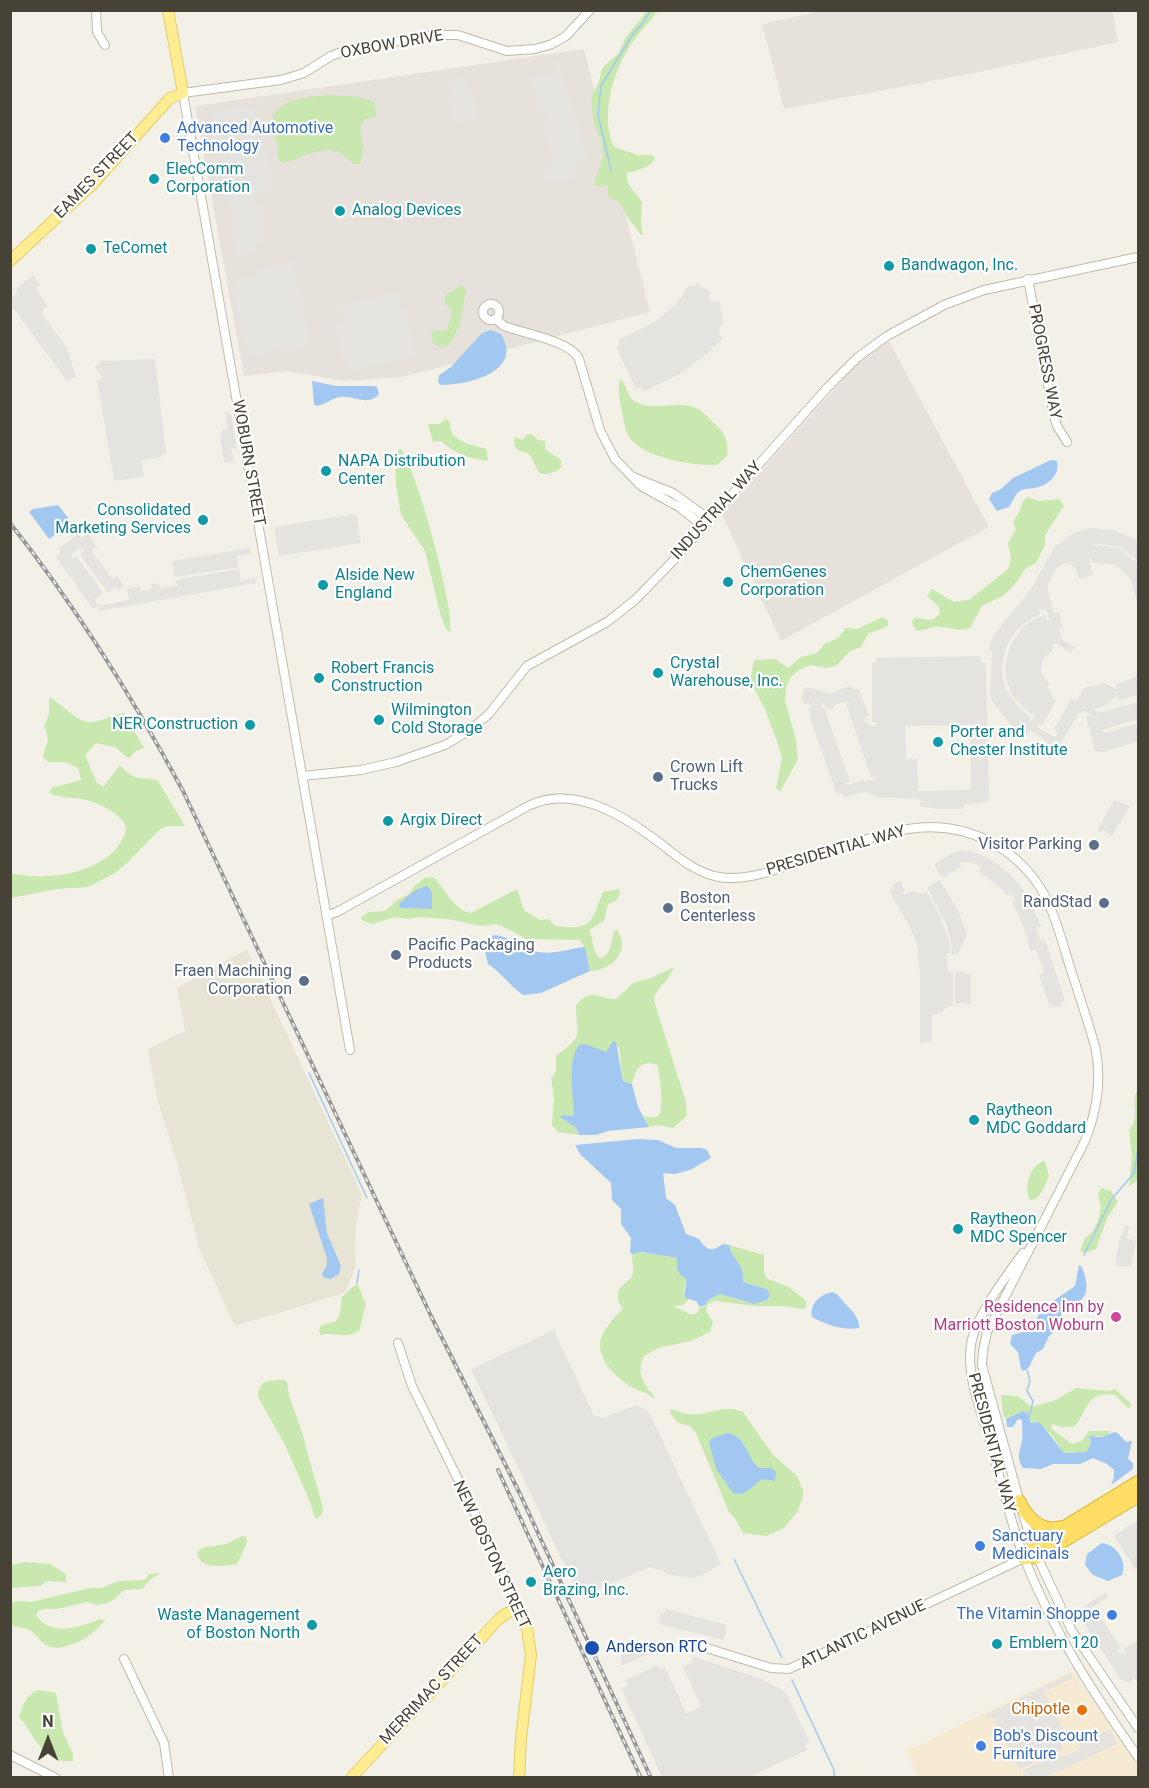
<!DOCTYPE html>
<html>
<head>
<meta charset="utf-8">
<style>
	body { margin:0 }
	#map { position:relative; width:1149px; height:1788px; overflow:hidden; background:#f3f1e7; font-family:Roboto,sans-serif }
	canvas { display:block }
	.frame { position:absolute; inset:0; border:12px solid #474236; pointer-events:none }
	.north { position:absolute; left:18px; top:1710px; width:60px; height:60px; -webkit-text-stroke:4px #fff; paint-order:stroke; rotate:0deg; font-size:16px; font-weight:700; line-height:24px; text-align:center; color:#474236 }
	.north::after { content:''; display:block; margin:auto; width:21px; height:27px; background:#474236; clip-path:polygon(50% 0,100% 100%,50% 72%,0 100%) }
</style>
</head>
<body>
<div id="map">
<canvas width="1149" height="1788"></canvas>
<div class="frame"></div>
<div class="north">N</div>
</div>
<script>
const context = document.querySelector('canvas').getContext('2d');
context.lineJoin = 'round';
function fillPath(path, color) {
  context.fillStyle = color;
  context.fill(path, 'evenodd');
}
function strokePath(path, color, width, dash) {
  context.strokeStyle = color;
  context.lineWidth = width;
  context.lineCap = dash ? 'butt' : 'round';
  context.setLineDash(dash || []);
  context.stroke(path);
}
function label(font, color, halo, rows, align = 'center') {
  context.font = font + ' Roboto,sans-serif';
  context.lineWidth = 4.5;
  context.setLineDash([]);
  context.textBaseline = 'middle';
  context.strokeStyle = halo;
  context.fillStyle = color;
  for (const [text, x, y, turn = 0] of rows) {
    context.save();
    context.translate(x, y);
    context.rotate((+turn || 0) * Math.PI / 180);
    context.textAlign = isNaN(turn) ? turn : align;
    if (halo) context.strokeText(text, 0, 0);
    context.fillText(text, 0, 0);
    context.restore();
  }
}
const residential = new Path2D(`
	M247,949L362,1194L356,1224L355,1269L345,1293L235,1326L199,1248L177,1163L157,1098L148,1049L185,1031L177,988Z`);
const commercial = new Path2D(`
	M1072,1671L1138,1765V1777H918L906,1751Z`);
const industrial = new Path2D(`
	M822,11H1112L1118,42L974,73L784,109L762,24Z
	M584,49L650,312L403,377L344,381L287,371L244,376L195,106Z
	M889,341L989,527L781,641L722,515L856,365Z`);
const green = new Path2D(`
	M647,11H658C651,21 641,30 634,40C614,68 599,115 614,147L638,155H653L655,158C651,167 637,171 627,173C625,186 636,192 642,202L641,223L643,234L641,235L628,218L620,203L609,197L607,191L609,185L599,187L594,185L603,158L602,141L594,125L591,97L599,82L602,68L618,54L626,37Z
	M325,95L351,96L374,101L376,117L364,120L360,126L363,145L361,164H353C350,161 346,157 342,154C326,143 301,158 285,163L280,162C276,156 279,151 277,144C274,134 273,125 273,115C283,99 308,97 325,95Z
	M460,285L466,289V292L459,327L450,344L441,348L433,343L431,333L433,331L447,330L452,310L445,304L444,298L447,293L453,291Z
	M620,379C628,385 626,397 636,402C654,412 678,400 696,408C703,411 709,418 714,423C725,432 729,442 727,456L717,465C694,466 644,458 630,438C624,429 624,421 622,412C620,401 617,390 620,379Z
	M446,419L450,422C449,442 471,444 486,449L488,459L486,461C464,456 459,456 441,441L433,442L428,424H440Z
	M532,434L538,440L545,441V449L561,460V467C556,473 549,474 541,474C532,466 535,451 519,451L514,445V437L523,440L526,435Z
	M400,448C415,463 456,613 450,632L446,629L441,617L425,551L401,515L396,485L395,456Z
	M1028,497L1038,501L1059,499L1064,506L1045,535V545L1036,563L1026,568L1015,584L1004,595L982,606L970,628C957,633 947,625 935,627C927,628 923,632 915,630L912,622L914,618L932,620L940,614L939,607L927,596L932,589L954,602L969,600L1008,569L1011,559L1008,543L1016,529L1013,523C1016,515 1022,510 1022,502Z
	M883,617L888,621V626L868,634L861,647L850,651L836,666L828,668L810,665L799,670L790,678L786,688L785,701L796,740L798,759L782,788L780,791L776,789L782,758L776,738L764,707L750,681L754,660L775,659L788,668L801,657L811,655L818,652L824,644L838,638L846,628L857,629Z
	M49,697C62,703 76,723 91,722C102,722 112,714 124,713L144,748L136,751L129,758L126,757L117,748L96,743L85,755L97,783L103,787L120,765C139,785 138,774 158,781L185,826H168L160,829L127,863L115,873L94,884L88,887L57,889L11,898V873C45,882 106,874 123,838C126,833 127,826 123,821C115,812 99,803 87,800C75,797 62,799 50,793L51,788L81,780L78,768L65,762H48L43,757C45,743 52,741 44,727L49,714Z
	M433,877C445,888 453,910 471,913L517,889L524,910L540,920L549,919L555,926C593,931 591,922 603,892L619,889L620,893L616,901L608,904L604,921L589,930C595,939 590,950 600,958L604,957C612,949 611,940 615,930L618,931C619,935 623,941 622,945C621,961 604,971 590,971L585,947L579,940L526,939L510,930L496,924L481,926L448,919L419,917L408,919L395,917L372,924L362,920L361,917L369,912L385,911L397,900L409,894L415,885L425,878Z
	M674,967C671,980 655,987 654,1001L686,1102L687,1116L673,1128L657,1125L649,1127L644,1116C649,1117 655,1119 659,1115C664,1110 660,1072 657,1065C642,1058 635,1070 632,1084L623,1081L619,1047H609L606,1052H604L586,1044L572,1066L574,1112L573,1116L560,1117L576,1128L579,1135L558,1132L552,1125L554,1099L551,1078C559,1072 555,1065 556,1056C586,1034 576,1036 576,1005C592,986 597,999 616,999L633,983L651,978Z
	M1138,1089V1179L1129,1187L1132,1155L1129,1131C1142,1112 1129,1105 1138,1089Z
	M1045,1161L1049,1177C1044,1186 1041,1200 1030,1200C1023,1187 1030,1164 1045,1161Z
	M1101,1188L1111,1191L1118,1202L1107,1218L1096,1249L1084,1253L1080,1251L1085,1238L1093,1231L1097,1223L1101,1208L1098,1194Z
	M729,1245L764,1255V1273L768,1279L789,1287L806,1301V1308L801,1309L785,1306H756L714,1301L708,1304L706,1311L713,1322L710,1332L691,1341L658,1348L644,1356C636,1371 643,1385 655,1396L653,1398C644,1390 641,1393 633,1388C619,1380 599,1362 600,1344C601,1332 614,1317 623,1309L618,1301V1291C635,1271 634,1284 632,1254L642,1252L678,1258C682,1274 673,1266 687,1280L683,1293L685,1298L689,1299L683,1305L673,1306L692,1315L697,1313L700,1307H704L708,1300L720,1294L745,1302L770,1295L767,1289L742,1282C745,1263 731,1259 729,1245Z
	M357,1283L366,1304L359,1331C343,1340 337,1331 321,1335L319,1332L320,1326L336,1321L340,1313L342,1297Z
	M285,1380L287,1383L289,1396L301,1429L323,1508L322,1514L318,1518H315L310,1502L285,1445L258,1397C259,1378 269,1381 285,1380Z
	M1076,1388L1107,1391L1115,1389L1130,1403L1131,1407L1128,1408L1115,1395C1086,1390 1088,1411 1074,1427H1060L1054,1424L1051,1426L1052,1429L1072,1444L1082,1441L1089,1431H1111L1106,1436H1093L1089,1439L1091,1444L1086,1452L1064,1453L1051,1434L1037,1422L1031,1423L1028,1413L1023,1411L1006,1419L1003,1415L1001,1395L1018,1396L1031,1407L1056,1400Z
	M672,1409C677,1410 681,1413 686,1414C704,1417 726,1403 743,1412L773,1455L797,1476L803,1490V1497L797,1512L784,1528L766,1536L743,1533L735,1518L729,1512L696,1433L690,1426C679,1424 673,1422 670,1410Z
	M242,1536L246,1537L247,1543L237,1564C223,1567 199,1570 197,1552L202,1548L226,1544Z
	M26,1562L50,1564L66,1574V1582L47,1581L40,1586L11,1588V1565Z
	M161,1573L151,1579L142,1589L124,1590L116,1598L107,1603L98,1605L87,1602L57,1609H45L38,1611L36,1615C51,1638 80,1627 100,1619L105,1620C95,1634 70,1651 51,1647C41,1645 37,1634 29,1630C24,1627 16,1627 11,1625V1603L18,1601L31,1602L90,1588H102L118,1581L144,1580L149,1574Z
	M39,1690L56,1693L63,1733L73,1753V1761C42,1764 36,1736 19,1717C23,1705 26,1694 39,1690Z`);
const parking = new Path2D(`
	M559,60L588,159L576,163L578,174L575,175V177L558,181L557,179L546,182L542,168L554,165L543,124L548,122L545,111L539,113L530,78L557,72L554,61Z
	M465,76L468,90H471L479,118L454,124L448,101L452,95L449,85H446L445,81Z
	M250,105L251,110L256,109L274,189L254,194L256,205L261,204L266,241L256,243L257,253L237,257L229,211L234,210L233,205L228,206L210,122L214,121L213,114Z
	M293,261L311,340L306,342L307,348L278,354L277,349L265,352L266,357L255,359L253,354L247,355L232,290L237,289L235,279L258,276L257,269Z
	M33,275L40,285L36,288L47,306L41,312L67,348L76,377L67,381L11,305V298L18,292L16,289Z
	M696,283L711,292L709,297L713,302L719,301L724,325L720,326L719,334L723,338L705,356L678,375L643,392L640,388L636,389L616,347L620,345L618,340L656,321L676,304L689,285L694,287Z
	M397,292L401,308H405L416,356L350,371L347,360L342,361L336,335L338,334L336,324L346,321L343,311L337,312L336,307Z
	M155,359L166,453L161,454V457L141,460L144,477L114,481L97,380L103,378L95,367L101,361Z
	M225,412L231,414L237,449L231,448L234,461L224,463L220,435L223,429L228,428Z
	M356,514L361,543L279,556L274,527Z
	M1090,528L1114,530L1138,541V561L1126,551L1117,547L1100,544L1091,546H1105L1119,549L1138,564V605L1130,579L1122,570L1112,564L1093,563L1091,558L1089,560L1093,575L1079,579L1077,570L1072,565L1065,563L1057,567L1047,587L1054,613L1059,612L1063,627L1058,628L1062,640L1075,647L1071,653L1057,644H1053V650L1042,660L1041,672L1049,684L1047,688L1052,694V698L1056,700L1042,726L1038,724L1037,725L1039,728L1053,736H1056L1058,732L1054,729L1071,699L1076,701L1084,688L1105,683L1113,688L1117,689L1116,684L1132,679L1138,674V695L1119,700L1116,696L1108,704L1095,709L1096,712L1098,713L1138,702V719L1101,730L1105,733L1138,723V741L1103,752L1095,751L1086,718L1090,715L1085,711L1078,714L1056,752L1049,747L1042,738L1029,730L1026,735L1010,724L994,704L990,696L992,652L988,651L993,636L1032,587L1054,548L1070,535ZM1042,609L1047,611L1049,620H1047L1045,615L1042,616L1028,623L1020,631L1011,644L1005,664L1006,680L1013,697L1032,715L1036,711L1033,719L1029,722L1030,717L1017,706L1006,690L1002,674L1003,659L1006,647L1014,633L1027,621L1040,614L1039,610Z
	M78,534L81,538L88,534L97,547L92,551L112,579L117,576L124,586L119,590L116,587L108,593L80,554L84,551L83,549H79L72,553L71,556L72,559L77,557L103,593L94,599L98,606L129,600L127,589L140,586L141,591L152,589L151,584L159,583L160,588L177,586L176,580L239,569L241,581L255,578L256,583L99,611L98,606L93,609L56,557L61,553L58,549Z
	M250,548L251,554L237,556L238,567L175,577L172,561Z
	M980,656L981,662H986L989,802L964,804L963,809H937L920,806L921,801L917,799L877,797L865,792L844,797L842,793L837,795L810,718L809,707L813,706L815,701H813L812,705L803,703L801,698L805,687L831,693L852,685L854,690L859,689L869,716L865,718V722L873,727L878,722H872V663H876V658ZM847,701L851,703L846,704L871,777H876L874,780L860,781L847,785L845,783L850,781L825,709L821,707L822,704L825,703V708L833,709L834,705ZM970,725L971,790L918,791L917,759H906L905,726Z
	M1114,800L1130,806L1112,836L1103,830L1101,832L1097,830Z
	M963,850L978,853L996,863L1012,876L1027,895L1041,926L1036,928L1041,941L1045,940L1065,1001L1061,1003V1005L1054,1008L1053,1005L1050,1006L1039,975L1044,973L1036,949L1031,951L1022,922L1012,902L1015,899L1011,893L1008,896L996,884L979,872L981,867L971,862H960L961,867L942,878L934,865L952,853Z
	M940,880L959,912L967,935L958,954L952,955L951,942L946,924L927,888Z
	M901,881L905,891L903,892L904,895L912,891L923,894L927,892L941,918L950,945L951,953L946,954L948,971H953V1006H948L941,1013L932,1015V1042L920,1043V973L917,945L910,927L889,891L894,889L892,884Z
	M955,971L971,974V1004L955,1003Z
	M1125,1225L1129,1227L1126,1238L1136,1240L1131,1267L1115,1266L1119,1242Z
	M554,1330L594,1416L603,1418L634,1406H640L649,1412L721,1564L699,1577L690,1578L666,1574L664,1571L650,1567L590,1593L581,1591L574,1585L471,1369Z
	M1138,1520V1567L1135,1569L1114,1536Z
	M1105,1593L1108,1597L1089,1609L1097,1621L1102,1619L1121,1648L1117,1650L1119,1653L1126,1654L1124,1649L1138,1640V1680L1136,1681L1133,1678L1131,1683L1126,1682L1119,1677L1079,1615L1083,1613L1080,1609Z
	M666,1609L727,1625L724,1640L659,1624L661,1612L664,1613Z
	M655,1640L657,1650L621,1666V1655Z
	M693,1657L759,1678L784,1691L787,1695L810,1742L805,1745L807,1750L753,1775V1777H662L621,1688L628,1685L625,1680L657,1665L660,1669L665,1667L686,1713L694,1710L701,1706L683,1667L691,1663Z
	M1070,1674L1073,1678L1044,1692L1066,1735L1059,1739L1063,1749L1019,1770L993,1716L987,1719L985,1715Z
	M1110,1729L1117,1744L1046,1777L1024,1776L1022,1771L1059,1754L1061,1758L1080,1749L1079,1744Z`);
const water = new Path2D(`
	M491,330L501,334C524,372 468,385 441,385L438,382L439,375L451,367L482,333Z
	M312,381L336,386H374L377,387L379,394C368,407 354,395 340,397C332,398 325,405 317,406L314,404Z
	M1051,460L1057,461C1060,475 1049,485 1035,488C1030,489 1024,488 1020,491C1015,494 1013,502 1009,507L997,511L989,499L992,493L1001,489L1013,478Z
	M58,505L72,523L49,539L29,512L33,509Z
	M428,886L432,893V909L400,908L399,904C406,897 418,887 428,886Z
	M494,935C510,935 520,950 538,952C554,955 570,948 585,947L590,971L541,993L523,995C509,985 502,973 488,964L485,951V942Z
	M613,1041L616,1042L623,1081L632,1084L638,1107L649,1127L608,1131L596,1135H579L576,1128L560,1117L563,1115L573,1116L574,1112C573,1094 567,1060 579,1045L586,1044L606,1052Z
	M637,1139L658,1140L676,1148H701L707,1150L711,1158L690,1170L675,1174L663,1173L666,1198L675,1205L686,1234L699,1239C707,1250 710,1253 723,1244L729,1245C731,1259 745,1263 743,1282L767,1289L770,1295L767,1300L754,1304L720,1294L708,1300L705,1305L700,1307L696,1301L685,1298L684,1295L687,1280L679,1273L677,1268V1258L642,1252L632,1254L630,1252L631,1238L621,1224V1209L612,1200L611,1183L580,1154L575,1145Z
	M323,1198L327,1233L341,1266L339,1274L331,1279L323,1277L322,1274L327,1265V1258L309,1204Z
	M1079,1265L1082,1267C1086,1279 1092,1296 1076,1303C1071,1305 1067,1306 1063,1310L1058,1328L1049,1336L1043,1349L1036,1353L1029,1367L1024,1371L1021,1369L1018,1352L1010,1344L1012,1335L1030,1330L1042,1309L1075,1286Z
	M832,1292L837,1294C844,1304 861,1316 859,1328C844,1331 826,1325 812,1317C809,1305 820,1294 832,1292Z
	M1023,1411L1028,1413L1031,1423L1038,1422L1042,1425L1064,1453L1086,1452L1091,1444L1089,1436C1094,1436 1100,1438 1105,1436C1118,1430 1115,1431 1126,1442L1132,1441L1128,1459L1133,1463V1469L1111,1485L1114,1477V1470L1107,1464L1093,1458L1080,1464H1053L1041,1469L1023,1468C1016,1457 1020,1452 1022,1440C1023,1434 1022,1426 1022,1420L1018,1419L1013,1427H1007L1006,1419Z
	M728,1433C746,1436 747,1458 759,1468H772L776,1472L775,1481L762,1479C753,1485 745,1498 733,1493L716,1469L709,1442L712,1438Z
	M1102,1543C1116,1544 1128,1562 1122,1575L1108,1581L1093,1575L1085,1565L1087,1554Z`);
const stream = new Path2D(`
	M611,170L598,115L601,86L633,34L642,24L651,10
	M309,1073L367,1198
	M1084,1255L1111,1200L1134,1173L1138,1150
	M357,1283L359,1270
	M1027,1370L1030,1381L1027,1391L1033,1401L1029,1417
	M734,1559L782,1658
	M792,1680L834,1770V1778`);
const minor = new Path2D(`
	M96,10L97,32L105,45
	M1028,279L1054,416L1057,426L1067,442
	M483 312a8 8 0 1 1 16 0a8 8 0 1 1-16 0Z
	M496,319L504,326C522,333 571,341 579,359L600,430L615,459L641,486L679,507L703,526
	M633,477L673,493L709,519
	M303,776L361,770L396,762L445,745L470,730L489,714L527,666L607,622L635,600L671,563L827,388L858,357L887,336L944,305L984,290L1138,257
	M328,915L337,912L528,806C571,785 618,812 653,838C674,853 692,872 719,877C751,883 793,863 824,853C854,844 885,831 916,828C968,822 1020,849 1045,896C1056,917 1062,941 1069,964C1078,991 1087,1019 1095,1046C1102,1078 1097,1111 1085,1141L987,1332L983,1351L982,1365L1016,1489L1031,1541L1042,1567L1072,1631L1138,1728
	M350,1050L183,93L281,80L304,73L331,56L347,50L433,35H458L507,51L535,49L552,44L566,36L590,10
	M1023,1253C1006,1276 976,1316 971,1344C966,1377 981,1410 990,1442C1001,1481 1010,1522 1025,1560C1054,1633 1094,1694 1138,1757
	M398,1343L412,1386L490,1544L519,1608
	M697,1645L771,1668L789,1669L1024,1558
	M124,1659L164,1743L169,1778
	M10,1755L56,1778`);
const major = new Path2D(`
	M10,261L93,184L170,98L183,93L168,10
	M351,1778L497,1621L505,1614L519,1608L527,1629L531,1655L521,1738L519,1778`);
const highway = new Path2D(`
	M1019,1501C1028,1519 1041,1533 1062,1527
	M1024,1558L1034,1548L1066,1526L1138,1482
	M1024,1558L1037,1557L1138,1496`);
const rail = new Path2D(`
	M10,523C76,607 132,696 183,791L432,1318L520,1494L651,1778
	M498,1470L641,1778`);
const markers = [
	[165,138,6,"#3f7fe0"],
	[154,179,6,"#0f9aa8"],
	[340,211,6,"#0f9aa8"],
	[91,249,6,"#0f9aa8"],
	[889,266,6,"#0f9aa8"],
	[326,471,6,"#0f9aa8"],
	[203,520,6,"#0f9aa8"],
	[728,582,6,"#0f9aa8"],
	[323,585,6,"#0f9aa8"],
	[658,673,6,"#0f9aa8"],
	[319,678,6,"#0f9aa8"],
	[379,720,6,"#0f9aa8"],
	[250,725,6,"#0f9aa8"],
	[938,742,6,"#0f9aa8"],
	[658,777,6,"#5c6f8a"],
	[388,821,6,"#0f9aa8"],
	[1094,845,6,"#5c6f8a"],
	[1104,903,6,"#5c6f8a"],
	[668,908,6,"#5c6f8a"],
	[396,955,6,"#5c6f8a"],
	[304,981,6,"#5c6f8a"],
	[974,1120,6,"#0f9aa8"],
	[958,1229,6,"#0f9aa8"],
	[1116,1317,6,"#d1479c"],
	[980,1546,6,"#3f7fe0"],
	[531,1582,6,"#0f9aa8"],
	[1112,1615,6,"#3f7fe0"],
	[312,1625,6,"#0f9aa8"],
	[997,1644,6,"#0f9aa8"],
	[592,1648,8,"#1a4fb4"],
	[1082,1710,6,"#e8710a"],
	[981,1746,6,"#3f7fe0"]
];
const streetNames = [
	["OXBOW DRIVE",392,45,-10],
	["EAMES STREET",97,176,-46],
	["PROGRESS WAY",1044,362,79],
	["WOBURN STREET",248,463,80],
	["INDUSTRIAL WAY",717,511,-48],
	["PRESIDENTIAL WAY",836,851,-16],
	["PRESIDENTIAL WAY",991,1443,75],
	["NEW BOSTON STREET",491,1555,65],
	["ATLANTIC AVENUE",863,1635,-26],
	["MERRIMAC STREET",432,1690,-47]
];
const shopNames = [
	["Advanced Automotive",177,129],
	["Technology",177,147],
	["Sanctuary",992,1537],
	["Medicinals",992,1555],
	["The Vitamin Shoppe",1100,1615,"right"],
	["Bob's Discount",993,1737],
	["Furniture",993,1755]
];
const cultureNames = [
	["ElecComm",166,170],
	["Corporation",166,188],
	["Analog Devices",352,211],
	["TeComet",103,249],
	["Bandwagon, Inc.",901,266],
	["NAPA Distribution",338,462],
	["Center",338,480],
	["Consolidated",191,511,"right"],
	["Marketing Services",191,529,"right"],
	["ChemGenes",740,573],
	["Corporation",740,591],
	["Alside New",335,576],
	["England",335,594],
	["Crystal",670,664],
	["Warehouse, Inc.",670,682],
	["Robert Francis",331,669],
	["Construction",331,687],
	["Wilmington",391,711],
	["Cold Storage",391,729],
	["NER Construction",238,725,"right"],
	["Porter and",950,733],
	["Chester Institute",950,751],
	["Argix Direct",400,821],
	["Raytheon",986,1111],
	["MDC Goddard",986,1129],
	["Raytheon",970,1220],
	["MDC Spencer",970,1238],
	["Aero",543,1573],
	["Brazing, Inc.",543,1591],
	["Waste Management",300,1616,"right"],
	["of Boston North",300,1634,"right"],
	["Emblem 120",1009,1644]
];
const serviceNames = [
	["Crown Lift",670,768],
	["Trucks",670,786],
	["Visitor Parking",1082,845,"right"],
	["Boston",680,899],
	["Centerless",680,917],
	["RandStad",1092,903,"right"],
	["Pacific Packaging",408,946],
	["Products",408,964],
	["Fraen Machining",292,972,"right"],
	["Corporation",292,990,"right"]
];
const hotelNames = [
	["Residence Inn by",1104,1308],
	["Marriott Boston Woburn",1104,1326]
];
const transitNames = [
	["Anderson RTC",606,1648]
];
const foodNames = [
	["Chipotle",1070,1710]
];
fillPath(residential, '#e7e4d5');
fillPath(commercial, '#f6ebd2');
fillPath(industrial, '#e6e2db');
fillPath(green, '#c8e8af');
fillPath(parking, '#e4e3df');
fillPath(water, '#a2c8f1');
strokePath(stream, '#a2c8f1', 1.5);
strokePath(minor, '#bfbaa9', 10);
strokePath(major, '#e5cd64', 12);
strokePath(highway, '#dfb436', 14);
strokePath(minor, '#fff', 8);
strokePath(major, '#ffed94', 10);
strokePath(highway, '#ffde66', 12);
strokePath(rail, '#969696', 4);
strokePath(rail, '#fff', 1.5, [4.5]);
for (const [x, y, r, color] of markers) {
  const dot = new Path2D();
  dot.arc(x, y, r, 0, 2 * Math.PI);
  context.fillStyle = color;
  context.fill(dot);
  strokePath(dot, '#fff', 2);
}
label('16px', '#474236', '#fff', streetNames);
label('16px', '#366cbe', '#fff', shopNames, 'left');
label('16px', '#0d838f', '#fff', cultureNames, 'left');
label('16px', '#4e5e75', '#fff', serviceNames, 'left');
label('16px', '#b23c85', '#fff', hotelNames, 'right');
label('16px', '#164399', '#fff', transitNames, 'left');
label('16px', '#c56008', '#fff', foodNames, 'right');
</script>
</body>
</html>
